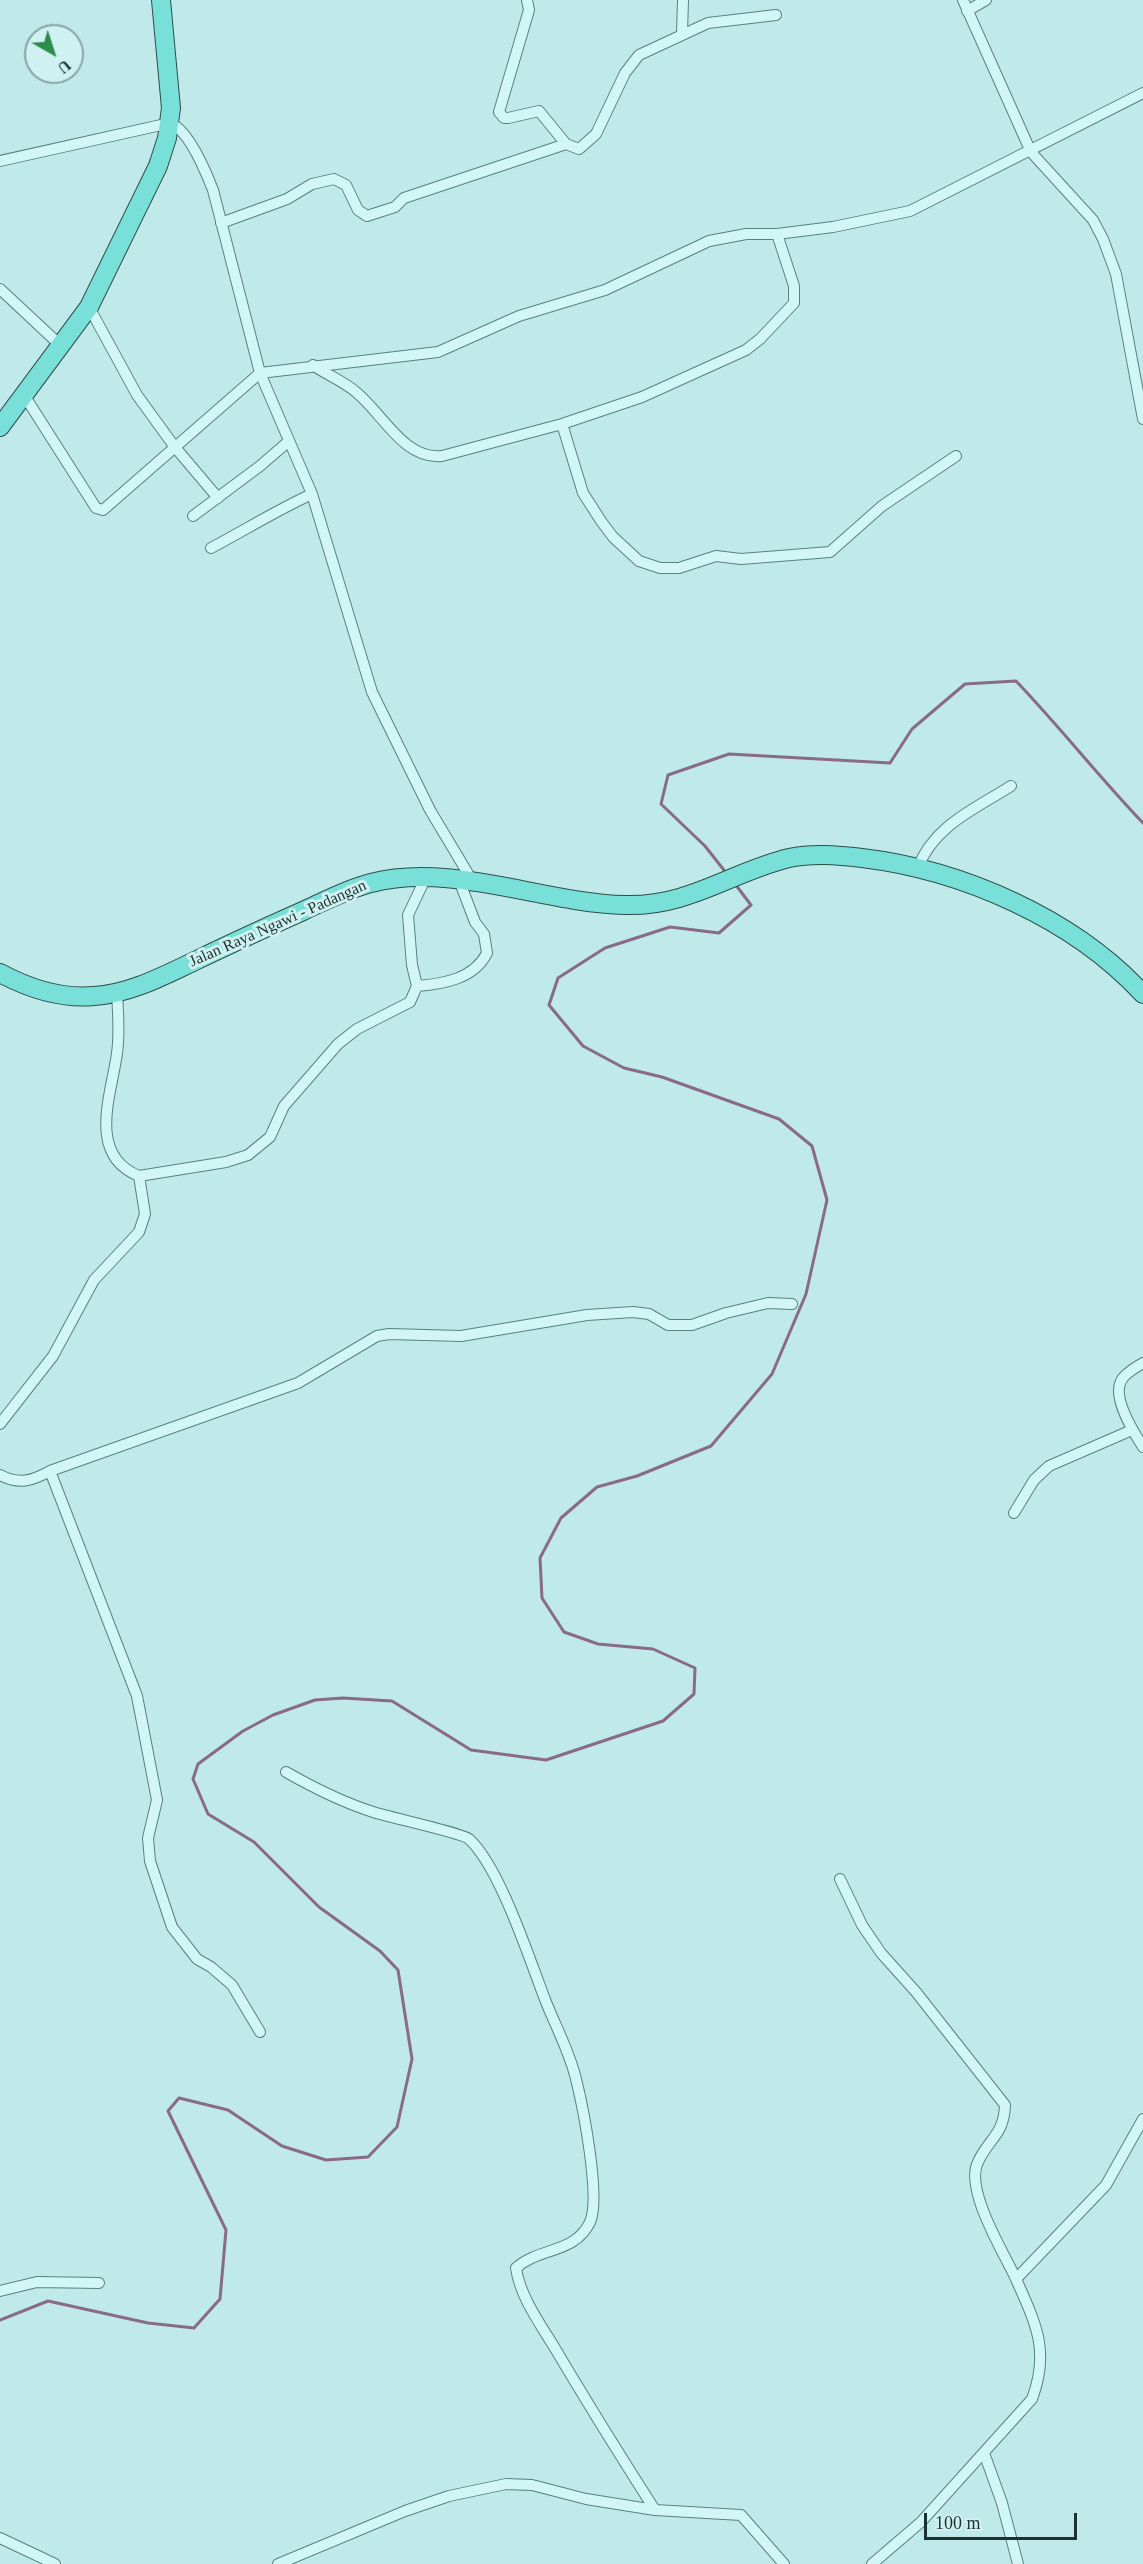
<!DOCTYPE html>
<html>
<head>
<meta charset="utf-8">
<style>
	body { margin:0 }
	#map { position:relative; width:1143px; height:2564px; overflow:hidden; background:#c0e9ea; font-family:"Times New Roman",serif }
	canvas { display:block }
	.north { position:absolute; left:24px; top:24px; width:60px; height:60px; box-sizing:border-box; background:#cff1f2; border:2px solid #88a5a4; border-radius:50%; rotate:141deg; font-size:16px; font-weight:700; line-height:24px; text-align:center; color:#1d322e }
	.north::after { content:''; display:block; margin:auto; width:21px; height:27px; background:#2e8c4b; clip-path:polygon(50% 0,100% 100%,50% 72%,0 100%) }
	.scale { position:absolute; left:924px; top:2513px; width:153px; height:27px; box-sizing:border-box; border:3px solid #1d322e; border-top:0; padding-left:8px; font-size:18px; line-height:21px; white-space:nowrap; color:#1d322e; -webkit-text-stroke:4px #cff1f2; paint-order:stroke }
</style>
</head>
<body>
<div id="map">
<canvas width="1143" height="2564"></canvas>
<div class="north">U</div>
<div class="scale">100 m</div>
</div>
<script>
const context = document.querySelector('canvas').getContext('2d');
context.lineJoin = 'round';
function strokePath(path, color, width, dash) {
  context.strokeStyle = color;
  context.lineWidth = width;
  context.lineCap = dash ? 'butt' : 'round';
  context.setLineDash(dash || []);
  context.stroke(path);
}
function label(font, color, halo, rows, align = 'center') {
  context.font = font + ' "Times New Roman",serif';
  context.lineWidth = 6;
  context.setLineDash([]);
  context.textBaseline = 'middle';
  context.strokeStyle = halo;
  context.fillStyle = color;
  for (const [text, x, y, turn = 0] of rows) {
    context.save();
    context.translate(x, y);
    context.rotate((+turn || 0) * Math.PI / 180);
    context.textAlign = isNaN(turn) ? turn : align;
    if (halo) context.strokeText(text, 0, 0);
    context.fillText(text, 0, 0);
    context.restore();
  }
}
const stream = new Path2D(`
	M727,874L705,846L661,804L668,775L729,754L890,763L912,729L965,684L1016,681C1060,727 1099,777 1143,823
	M0,2320L48,2301L148,2323L194,2328L220,2299L226,2230L168,2111L179,2098L228,2110L282,2146L326,2160L368,2157L397,2127L412,2059L398,1970L380,1951L319,1907L254,1842L208,1814L193,1779L198,1764L243,1731L273,1715L315,1700L343,1698L392,1701L471,1750L546,1760L663,1721L694,1694L695,1668L653,1649L598,1644L564,1632L542,1598L540,1558L561,1518L597,1487L637,1476L711,1446L772,1374L806,1294L827,1200L812,1146L779,1119L662,1077L624,1068L583,1046L549,1005L558,978L605,948L670,927L719,933L751,905L735,884`);
const minor = new Path2D(`
	M527,0L529,10L499,112L504,118H508L539,111L566,144L579,149L596,134L625,73L639,55L708,23L776,15
	M963,0L1031,152L1093,220L1103,239L1116,274L1143,419
	M967,11L986,0
	M682,33L683,0
	M0,161L170,123C189,130 206,172 213,190L260,373L312,494L372,692L430,810L473,882
	M221,223L287,199L312,184L334,179L346,185L358,210L367,216L395,207L404,198L566,144
	M0,289L60,345
	M89,307L137,395L174,446L218,498
	M313,365C327,375 343,381 356,392C383,414 404,460 442,456L562,424L642,397L746,350L760,339L794,303V286L777,234
	M24,395L96,508L103,510L260,373L438,352L519,316L605,290L709,241L746,234H777L833,227L910,211L1143,93
	M562,424L583,493L601,521L613,537L639,561L660,568H679L716,556L741,559L830,552L882,506L956,456
	M193,516L260,466L289,441
	M211,548C245,530 277,510 312,494
	M918,867C935,825 975,809 1011,786
	M417,986C443,984 474,979 487,953L484,934L475,922L459,880
	M117,993C118,1013 120,1033 117,1053C112,1093 86,1155 139,1176
	M1143,1363C1136,1367 1124,1374 1121,1381C1112,1398 1134,1433 1143,1447
	M0,1424L53,1356L94,1280L139,1232L145,1214L139,1176L226,1162L248,1155L270,1137L284,1106L338,1044L357,1029L410,1002L417,986L412,965L408,915L426,877
	M50,1471L137,1696L157,1800L148,1838L150,1861L172,1927L197,1959L211,1967L232,1985L260,2032
	M0,1475C19,1485 32,1481 50,1471L298,1383L377,1336L389,1334L461,1336L587,1315L633,1312L649,1314L668,1325H692L726,1313L768,1303L792,1304
	M1014,1513L1034,1480L1049,1466L1132,1430
	M286,1772C314,1788 342,1802 373,1812C388,1817 462,1833 469,1839C500,1867 530,1961 546,2002C556,2027 570,2053 576,2079C583,2107 601,2198 590,2222C575,2254 539,2247 516,2268C520,2297 541,2325 556,2350C588,2404 621,2457 655,2510
	M840,1879L862,1925L881,1953L916,1992L1005,2105C1004,2135 989,2138 978,2162C964,2189 1004,2253 1016,2279
	M0,2291L37,2282L99,2283
	M984,2453L1002,2503L1018,2564
	M0,2538L55,2564
	M278,2564L405,2511L449,2496L506,2484L532,2485L586,2499L655,2510L741,2515L784,2564
	M872,2564L921,2522L1032,2399C1050,2351 1036,2324 1016,2279L1106,2185L1143,2119`);
const trunk = new Path2D(`
	M0,427L89,307L158,166L167,138L171,108L161,0
	M0,973C28,988 61,999 94,996C130,994 165,975 197,960C232,943 267,927 303,911C325,901 347,889 371,883C451,862 543,903 625,905C689,907 731,872 789,858C813,853 837,855 862,858C963,870 1074,919 1143,994`);
const streetNames = [
	["Jalan Raya Ngawi - Padangan",278,924,-24]
];
strokePath(stream, '#896b87', 3);
strokePath(minor, '#59827c', 12);
strokePath(trunk, '#2e4f48', 20);
strokePath(minor, '#d2f5f6', 10);
strokePath(trunk, '#78e0d8', 18);
label('16px', '#1d322e', '#cff1f2', streetNames);
</script>
</body>
</html>
